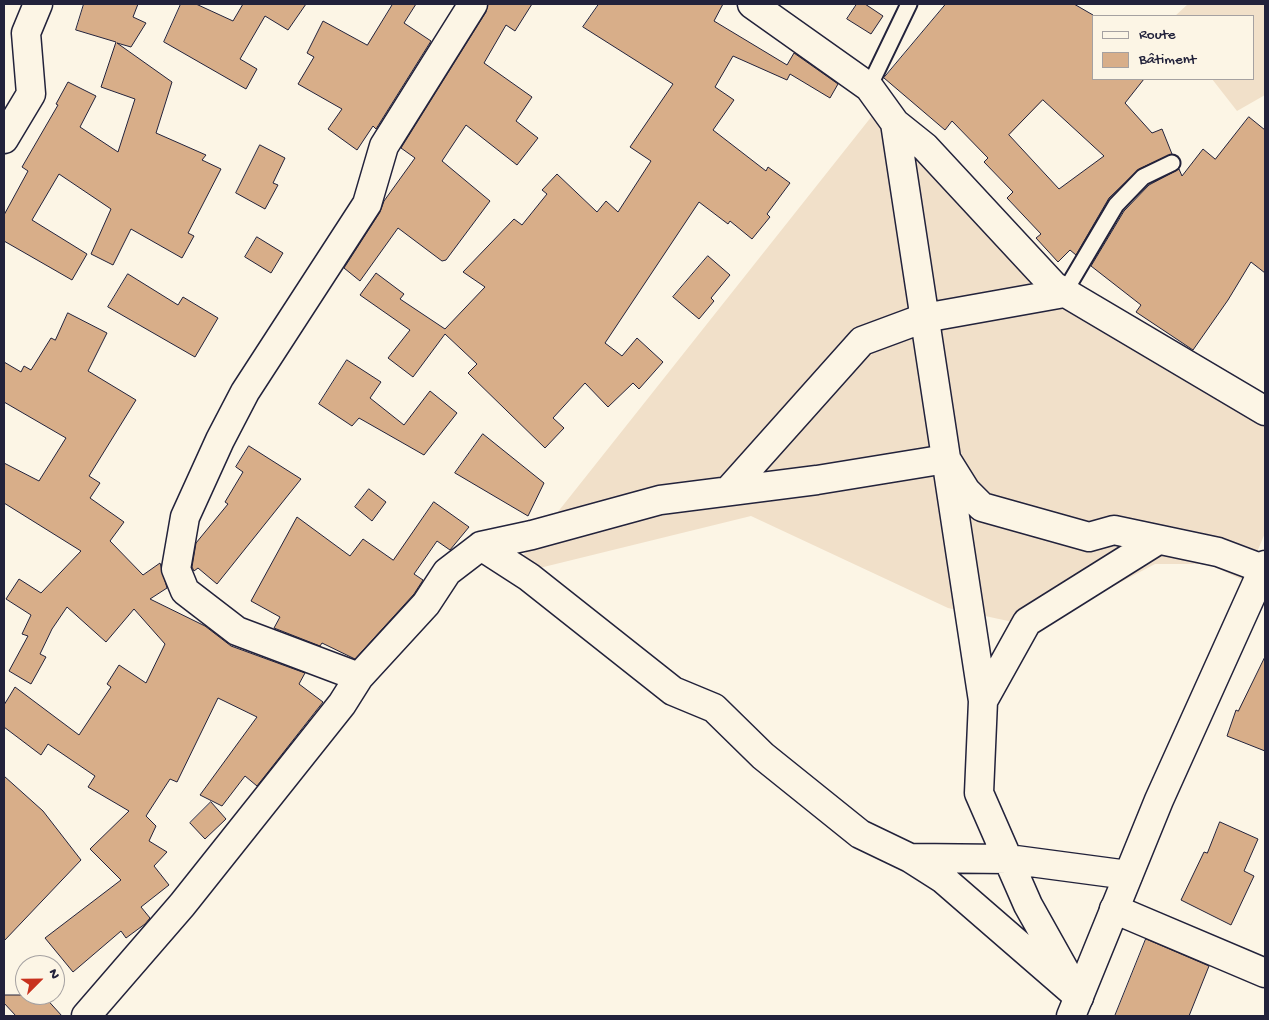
<!DOCTYPE html>
<html>
<head>
<meta charset="utf-8">
<style>
	body { margin:0 }
	#map { position:relative; width:1269px; height:1020px; overflow:hidden; background:#fcf5e5; font-family:"Gochi Hand",sans-serif }
	canvas { display:block }
	.frame { position:absolute; inset:0; border:5px solid #22223b; pointer-events:none }
	.legend { position:absolute; left:1092px; top:15px; width:162px; height:65px; box-sizing:border-box; background:#fcf5e5; border:1px solid #a5a1a1; margin:0; padding:6px 9px; list-style:none; font-size:15px; color:#22223b }
	.legend li { display:flex; align-items:center; gap:10px; height:25px }
	.legend b { width:25px; border:1px solid #a5a1a1 }
	.north { position:absolute; left:15px; top:955px; width:50px; height:50px; box-sizing:border-box; background:#fcf5e5; border:1px solid #a5a1a1; border-radius:50%; rotate:67deg; font-size:14px; font-weight:700; line-height:20px; text-align:center; color:#22223b }
	.north::after { content:''; display:block; margin:auto; width:18px; height:22px; background:#c8321e; clip-path:polygon(50% 0,100% 100%,50% 72%,0 100%) }
</style>
</head>
<body>
<div id="map">
<canvas width="1269" height="1020"></canvas>
<div class="frame"></div>
<ul class="legend">
<li><b style="height:6px;background:#fcf5e5"></b>Route</li>
<li><b style="height:14px;background:#d8ae89"></b>Bâtiment</li>
</ul>
<div class="north">N</div>
</div>
<script>
const context = document.querySelector('canvas').getContext('2d');
context.lineJoin = 'round';
function fillPath(path, color) {
  context.fillStyle = color;
  context.fill(path, 'evenodd');
}
function strokePath(path, color, width, dash) {
  context.strokeStyle = color;
  context.lineWidth = width;
  context.lineCap = dash ? 'butt' : 'round';
  context.setLineDash(dash || []);
  context.stroke(path);
}
const built = new Path2D(`
	M1188,4H1265V95L1237,111L1212,79H1253V16H1175Z
	M887,97L1080,294L1265,397V533L1245,581L1208,564H1155L1036,627L948,608L751,516L507,576Z`);
const building = new Path2D(`
	M84,4H138L133,17L146,23L131,47L117,43L172,82L156,133L206,155L202,160L221,169L188,233L194,236L182,258L131,229L113,265L91,254L111,209L59,174L32,220L87,254L72,280L4,241V215L28,171L22,167L58,105L56,104L68,82L96,96L80,127L118,152L135,99L101,87L116,42L76,30Z
	M181,4H196L233,21L243,4H306L288,30L265,16L240,59L257,69L246,89L164,42Z
	M393,4H416L404,23L431,41L376,129L373,126L357,150L328,129L342,109L298,84L314,57L307,53L323,21L367,45Z
	M488,4H532L515,31L506,25L484,63L532,97L516,121L538,138L517,165L466,125L442,161L490,201L446,260L442,261L398,228L360,281L344,268L380,212L384,201L415,158L401,148L486,12Z
	M599,4H723L714,21L787,65L794,53L838,84L830,98L790,74L787,80L733,56L715,87L734,100L713,130L766,171L768,167L790,183L767,214L770,217L752,239L730,221L728,224L699,202L605,343L622,356L637,338L663,362L639,389L633,383L608,407L585,383L553,418L564,428L545,448L468,373L477,364L445,334L413,377L388,358L410,330L360,295L376,273L404,294L400,299L445,329L485,287L463,272L514,219L522,225L547,194L542,190L557,174L597,212L606,201L618,212L651,161L630,147L673,84L583,27Z
	M857,4H865L883,16L871,34L847,19Z
	M946,4H1074L1093,15V79H1144L1125,103L1152,133L1162,129L1172,154L1139,169L1109,198L1076,255L1070,250L1058,262L1036,238L1041,234L1007,198L1013,192L984,162L988,158L952,121L945,130L884,78ZM1043,100L1104,156L1059,189L1009,135Z
	M1249,117L1265,130V273L1251,262L1228,300L1193,350L1136,312L1141,305L1091,266L1124,211L1149,185L1179,169L1182,176L1203,149L1215,159Z
	M260,145L285,158L273,183L278,185L265,209L236,193Z
	M257,237L283,253L271,273L245,257Z
	M708,256L730,275L711,298L714,301L699,319L673,297Z
	M128,274L178,305L183,297L218,318L195,357L108,307Z
	M68,313L107,333L88,371L136,400L89,476L100,483L90,498L124,522L110,541L143,575L160,563L167,588L150,599L205,626L231,646L305,673L299,684L323,702L257,786L245,776L222,806L200,795L257,717L218,698L177,782L170,779L146,816L156,826L149,841L167,852L154,866L169,885L141,907L150,918L145,924L126,938L121,931L73,972L45,938L121,880L90,849L129,811L88,787L95,776L48,744L41,755L4,727V705L15,687L79,735L111,687L107,684L119,665L146,683L165,644L134,609L106,642L67,607L52,629L40,654L46,657L31,684L9,671L28,636L22,634L31,615L6,599L19,579L41,593L81,551L4,503V463L39,481L66,438L4,402V362L21,372L24,366L31,370L51,338L55,340Z
	M347,360L381,382L370,398L404,425L430,391L457,413L424,455L359,418L352,426L319,404Z
	M483,434L544,483L528,516L455,473Z
	M249,446L301,479L217,584L198,568L194,571L192,567L196,543L228,504L225,502L243,472L236,467Z
	M369,489L386,502L372,521L355,507Z
	M434,502L469,527L450,550L437,541L414,574L423,580L414,594L355,659L322,643L320,646L274,628L280,617L251,601L297,517L350,556L363,539L393,560Z
	M1265,657V751L1227,736L1236,710L1238,711Z
	M4,776L43,811L81,860L4,941Z
	M211,802L226,819L205,839L190,823Z
	M1220,822L1258,839L1244,871L1254,876L1231,925L1181,900L1204,852L1207,853Z
	M1146,939L1209,966L1189,1016H1115Z
	M4,995H43L62,1016H16L4,1003Z`);
const service = new Path2D(`
	M869,87L909,4
	M1064,293L1116,205L1143,177L1172,163`);
const minor = new Path2D(`
	M752,4L869,87L895,123L925,147L1054,286L1265,411
	M895,123L983,701
	M4,139L31,94L26,33L38,4
	M728,491L862,341L924,318L1064,293
	M481,546L529,577L673,691L714,708L763,756L860,834L910,858L943,879L1079,997
	M359,677L237,631L185,591L176,569L185,517L220,440L245,392L367,204L384,146L473,4
	M910,858L1008,859L1128,875
	M1114,909L1265,973
	M1070,980L1028,905L979,793L983,701L1027,622L1158,540
	M86,1016L182,905L342,704L359,677L426,604L447,572L481,546L532,535L660,500L817,480L946,459L966,491L982,507L1089,537L1114,530L1218,552L1263,569`);
const secondary = new Path2D(`
	M1071,1016L1159,800L1265,565`);
fillPath(built, '#f1e0c9');
fillPath(building, '#d8ae89');
strokePath(building, '#22223b', 1);
strokePath(service, '#22223b', 19);
strokePath(minor, '#22223b', 31);
strokePath(secondary, '#22223b', 31);
strokePath(service, '#fcf5e5', 15);
strokePath(minor, '#fcf5e5', 28);
strokePath(secondary, '#fcf5e5', 28);
</script>
</body>
</html>
